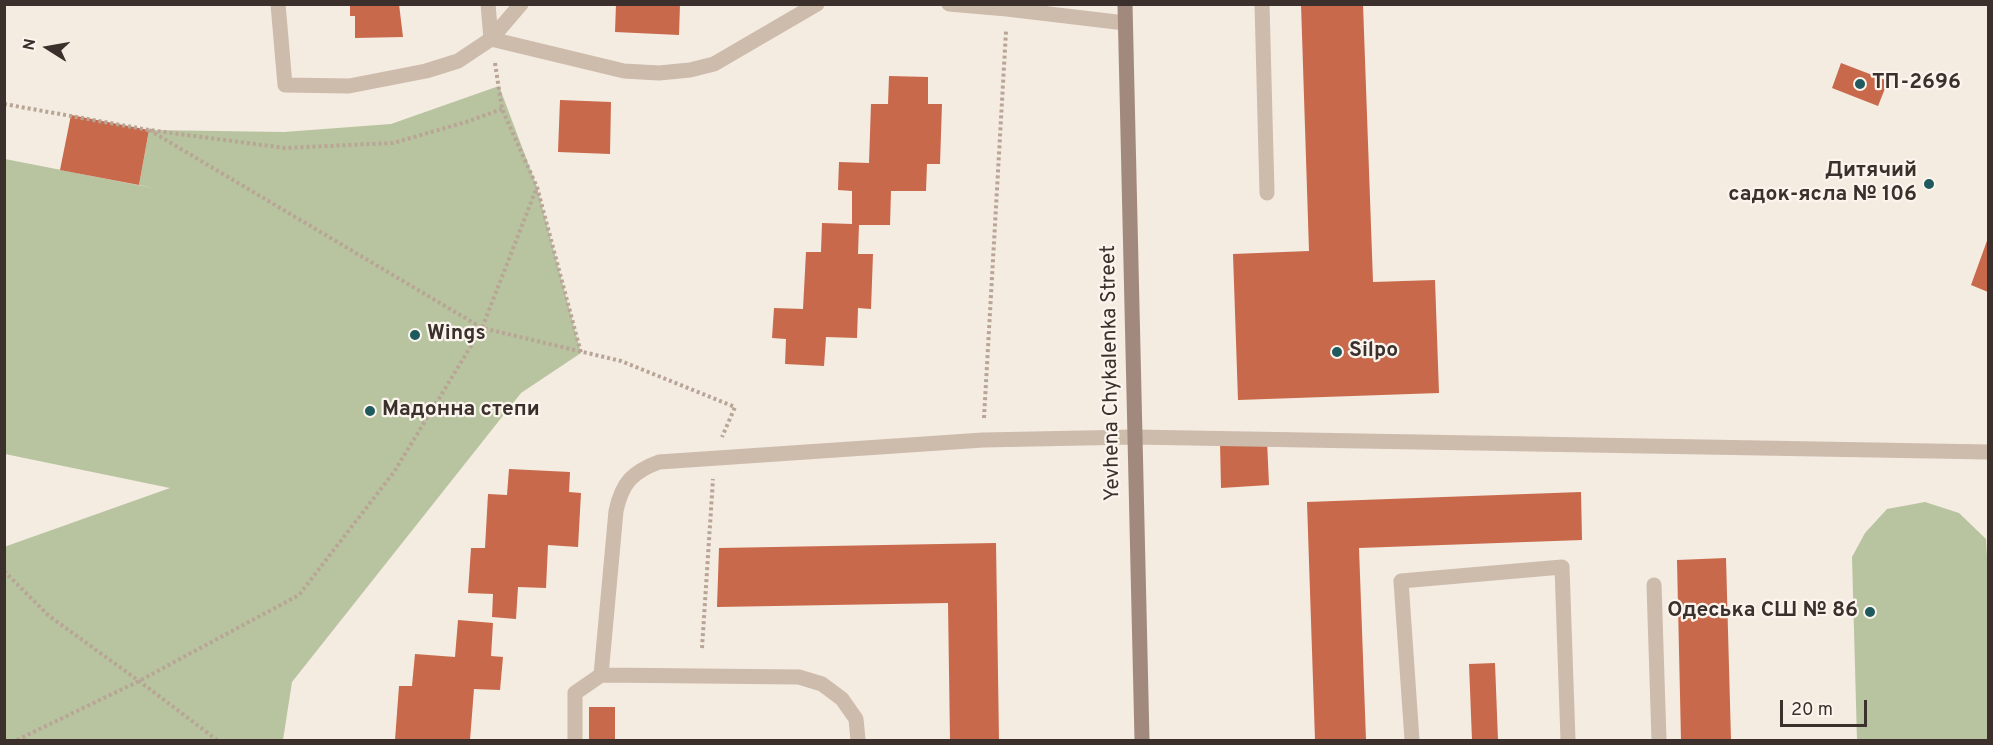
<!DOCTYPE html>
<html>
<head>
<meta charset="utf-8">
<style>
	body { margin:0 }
	#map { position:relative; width:1993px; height:745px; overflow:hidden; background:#f4ebe1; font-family:Overpass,sans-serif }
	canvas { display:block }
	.frame { position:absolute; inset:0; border:6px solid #3b302b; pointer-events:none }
	.north { position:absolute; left:18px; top:18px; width:60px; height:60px; -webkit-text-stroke:4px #fbf5ee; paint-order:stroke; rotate:281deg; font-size:16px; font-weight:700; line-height:24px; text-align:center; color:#3b302b }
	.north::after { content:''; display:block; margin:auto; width:21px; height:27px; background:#3b302b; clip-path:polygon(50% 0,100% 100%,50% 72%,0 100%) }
	.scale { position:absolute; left:1780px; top:700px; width:87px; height:27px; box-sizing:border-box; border:3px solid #3b302b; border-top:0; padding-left:8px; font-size:18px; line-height:21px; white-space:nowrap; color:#3b302b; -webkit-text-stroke:4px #fbf5ee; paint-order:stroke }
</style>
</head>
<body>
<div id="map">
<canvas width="1993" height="745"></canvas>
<div class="frame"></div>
<div class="north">N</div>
<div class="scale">20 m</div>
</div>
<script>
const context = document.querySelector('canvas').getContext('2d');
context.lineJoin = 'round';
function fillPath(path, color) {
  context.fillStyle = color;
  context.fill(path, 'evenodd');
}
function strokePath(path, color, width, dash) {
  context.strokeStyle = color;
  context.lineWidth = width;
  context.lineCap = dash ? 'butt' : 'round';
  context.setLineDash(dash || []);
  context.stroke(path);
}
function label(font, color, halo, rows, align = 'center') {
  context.font = font + ' Overpass,sans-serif';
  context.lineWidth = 4.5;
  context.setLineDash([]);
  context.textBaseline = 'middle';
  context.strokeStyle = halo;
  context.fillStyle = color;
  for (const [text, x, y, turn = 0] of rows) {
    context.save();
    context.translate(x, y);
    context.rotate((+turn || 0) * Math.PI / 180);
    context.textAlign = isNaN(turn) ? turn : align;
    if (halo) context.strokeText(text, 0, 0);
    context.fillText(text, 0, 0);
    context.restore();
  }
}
const green = new Path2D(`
	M499,86L537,187L581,353L521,393L292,682L283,740H5L4,547L170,488L5,454V159L158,189L139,185L149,130L284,132L391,124Z
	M1925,502L1959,513L1986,539L1988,574V740H1857L1852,557L1865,533L1887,509Z`);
const building = new Path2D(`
	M350,4H399L403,37L355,38V16H350Z
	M616,4H680L679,35L615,32Z
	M1301,4H1363L1373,282L1435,280L1439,393L1238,400L1233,254L1309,251Z
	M1841,63L1888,81L1878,106L1832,88Z
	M889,76L928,77V104H942L940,164H927L926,191H891L890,225H859L858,254H873L871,309L858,308L857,338L826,337L824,366L785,364L786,339L772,338L774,308L803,309L806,252H821L822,223L852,224V191L838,190L839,162L869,163L871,104H888Z
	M560,100L611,102L610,154L558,152Z
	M71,115L149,130L139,185L60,170Z
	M1988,238V292L1971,285Z
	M1267,440L1269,485L1221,488L1220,442Z
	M509,469L570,472L569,492L581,493L578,547L548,545L546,588L518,587L516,619L492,617L493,594L468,593L471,548H485L488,494L507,495Z
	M1581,492L1582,540L1359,548L1366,740H1315L1307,502Z
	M996,543L999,740H950L948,603L717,607L719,548Z
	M1726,558L1731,740H1681L1677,560Z
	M458,620L493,623L491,656L503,657L500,690L474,689L470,740H395L399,686H412L415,654L455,657Z
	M1495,663L1498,740H1472L1469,664Z
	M589,707H615V740H589Z`);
const path = new Path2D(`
	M495,63L502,109L537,187L581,353
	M4,104L149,130L285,148L393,143L466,122L502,109
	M149,130L482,328L621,361L735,407L722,437
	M984,418L1006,31
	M4,571L49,616L139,681L217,740
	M702,648L713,479
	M17,740L139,681L299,595L394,472L482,328L537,187`);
const lane = new Path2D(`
	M278,4L285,85L349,86L426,71L458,61L491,39L521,4
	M488,4L491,39
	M949,4L1007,9L1125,23
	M1262,4L1267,193
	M491,39L624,71L659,73L690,70L714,64L817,4
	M1654,585L1659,740
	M601,675L616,511C622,483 632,472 659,462L983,440L1134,437L1988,452
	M575,740V693L601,675L799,677L822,684L842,699L856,719L858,740
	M1412,740L1401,581L1562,567L1568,740`);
const secondary = new Path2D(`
	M1125,4L1142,740`);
const markers = [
	[1860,84,6,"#1f5a5e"],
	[1929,184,6,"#1f5a5e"],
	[415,335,6,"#1f5a5e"],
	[1337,352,6,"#1f5a5e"],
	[370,411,6,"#1f5a5e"],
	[1870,612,6,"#1f5a5e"]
];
const poiNames = [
	["ТП-2696",1872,84],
	["Дитячий",1917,172,"right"],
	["садок-ясла № 106",1917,196,"right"],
	["Wings",427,335],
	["Silpo",1349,352],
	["Мадонна степи",382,411],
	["Одеська СШ № 86",1858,612,"right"]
];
const streetNames = [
	["Yevhena Chykalenka Street",1112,373,-91]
];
fillPath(green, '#b8c4a0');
fillPath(building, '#c8694b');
strokePath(path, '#b9a596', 4, [3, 3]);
strokePath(lane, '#cdbbac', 15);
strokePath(secondary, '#a18a7d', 15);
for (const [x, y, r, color] of markers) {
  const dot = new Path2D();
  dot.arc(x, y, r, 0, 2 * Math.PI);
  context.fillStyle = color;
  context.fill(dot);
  strokePath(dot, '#fbf5ee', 2);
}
label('bold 21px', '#3b302b', '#fbf5ee', poiNames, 'left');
label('21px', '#3b302b', '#fbf5ee', streetNames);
</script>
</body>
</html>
